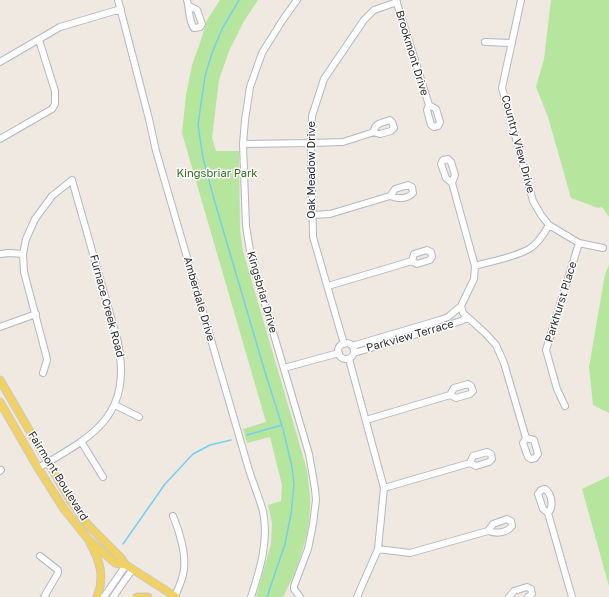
<!DOCTYPE html>
<html>
<head>
<meta charset="utf-8">
<style>
	body { margin:0 }
	canvas { display:block; background:#efe9e1 }
</style>
</head>
<body>
<canvas width="609" height="597"></canvas>
<script>
const context = document.querySelector('canvas').getContext('2d');
context.lineJoin = 'round';
function fillPath(path, color) {
  context.fillStyle = color;
  context.fill(path, 'evenodd');
}
function strokePath(path, color, width, dash) {
  context.strokeStyle = color;
  context.lineWidth = width;
  context.lineCap = dash ? 'butt' : 'round';
  context.setLineDash(dash || []);
  context.stroke(path);
}
function label(font, color, halo, rows, align = 'center') {
  context.font = font + ' "Golos Text",sans-serif';
  context.lineWidth = 3;
  context.setLineDash([]);
  context.textBaseline = 'middle';
  context.strokeStyle = halo;
  context.fillStyle = color;
  for (const [text, x, y, turn = 0] of rows) {
    context.save();
    context.translate(x, y);
    context.rotate((+turn || 0) * Math.PI / 180);
    context.textAlign = isNaN(turn) ? turn : align;
    if (halo) context.strokeText(text, 0, 0);
    context.fillText(text, 0, 0);
    context.restore();
  }
}
const green = new Path2D(`
	M220,0H258L244,21L229,51L219,80L212,138L216,151H239L240,231L243,251L307,470C308,479 309,487 310,495C312,530 299,567 283,597H256L271,544L272,523L268,505L281,501L282,485L270,437L247,443L243,429L266,422L182,133L186,95L192,65L202,37L207,20Z
	M551,0H609V217L602,207L598,208L571,198L548,117L536,87L544,59Z
	M609,265V413L593,405L589,367L605,274Z
	M609,476V586L582,489Z`);
const stream = new Path2D(`
	M239,0L222,29L212,53L205,76L198,125L203,158L214,199L265,372L283,429L292,467L294,485L291,514L285,544L267,597
	M247,435L282,425
	M123,544L165,484L193,454L210,445L231,440`);
const minor = new Path2D(`
	M118,0L149,119L156,151L249,470C253,483 259,497 263,511C269,541 260,570 251,597
	M187,0C190,10 188,20 194,28L200,27L202,24L197,10L189,6
	M297,0L282,21L262,53L250,87L245,120L243,144L246,226L251,257L309,454L315,489L316,500L313,524L308,549L294,586V589L300,597
	M396,0L429,105L427,110L431,125L434,127L438,126L440,122L436,109L429,105
	M521,0L502,88L533,201L541,215L549,225L579,243L603,248
	M485,42L512,43
	M0,62L60,27L121,9
	M0,139L52,109L55,104V91L39,40
	M243,144L311,143L343,142L374,132L380,134L391,131L394,128L392,122L390,120C382,123 374,123 374,132
	M452,183L446,178L441,164L443,160L448,159L451,162L455,175L452,183L475,266L474,279L461,306L463,313L486,334L496,345L504,363L526,438L523,443L528,457L531,459L535,458L538,454L534,440L526,438
	M312,215L330,214L390,196C398,199 406,200 413,193L412,187L408,185L395,189L390,196
	M0,254L9,253L23,254
	M475,266C492,261 513,258 529,249C538,244 544,234 549,225
	M328,286L412,261L417,264L430,260L432,257L431,252L427,250L414,254L412,261
	M0,327L36,314
	M338 351a8 8 0 1 1 16 0a8 8 0 1 1-16 0Z
	M344,344L313,237L311,143L312,116L324,79L364,20L374,10L397,2
	M352,346L440,320L448,317L461,306
	M354,353L461,321L467,318
	M349,359L384,488L378,549L357,597
	M284,368L339,353
	M115,405L139,417
	M565,406L557,389L546,350L579,243
	M366,420L450,395L456,398L470,394L473,391L471,386L468,384L454,388L450,395
	M82,443L103,477
	M38,468C95,435 132,416 118,342L72,180L52,196L35,219L26,239L23,254L24,272L46,355L47,360L43,373
	M0,471L1,470
	M384,488L470,463L476,466L489,462L492,459L491,454L487,452L473,456L470,463
	M548,513C554,507 552,494 545,489L541,490L538,494L543,509L548,513L572,597
	M173,516C179,530 186,553 184,569C183,579 179,587 175,596
	M378,549L410,553L488,531C496,534 507,533 512,526L511,521L507,519L493,524L488,531
	M40,556L58,570V573L44,597
	M104,597L126,565
	M113,597L132,570
	M509,597L514,591L527,587L531,589L532,594L528,597`);
const major = new Path2D(`
	M0,380L70,500L88,525L121,558L126,565L176,597
	M0,402L38,468L64,509L88,539L115,563L126,565
	M90,543C100,561 105,577 97,597
	M137,597H148`);
const streetNames = [
	["Brookmont Drive",412,53,73],
	["Country View Drive",518,144,75],
	["Oak Meadow Drive",312,170,-90],
	["Kingsbriar Drive",262,292,74],
	["Amberdale Drive",199,299,74],
	["Parkhurst Place",561,302,-73],
	["Furnace Creek Road",107,306,75],
	["Parkview Terrace",410,336,-16],
	["Fairmont Boulevard",58,476,58]
];
const parkNames = [
	["Kingsbriar Park",217,174]
];
fillPath(green, '#b6e59e');
strokePath(stream, '#75cff0', 1.5);
strokePath(minor, '#b4b7c1', 8);
strokePath(major, '#c9c9c9', 9);
strokePath(minor, '#fff', 6);
strokePath(major, '#f2d163', 7);
label('11px', '#2e2e2e', '#fff', streetNames);
label('11px', '#2c6e1b', '#fff', parkNames);
</script>
</body>
</html>
